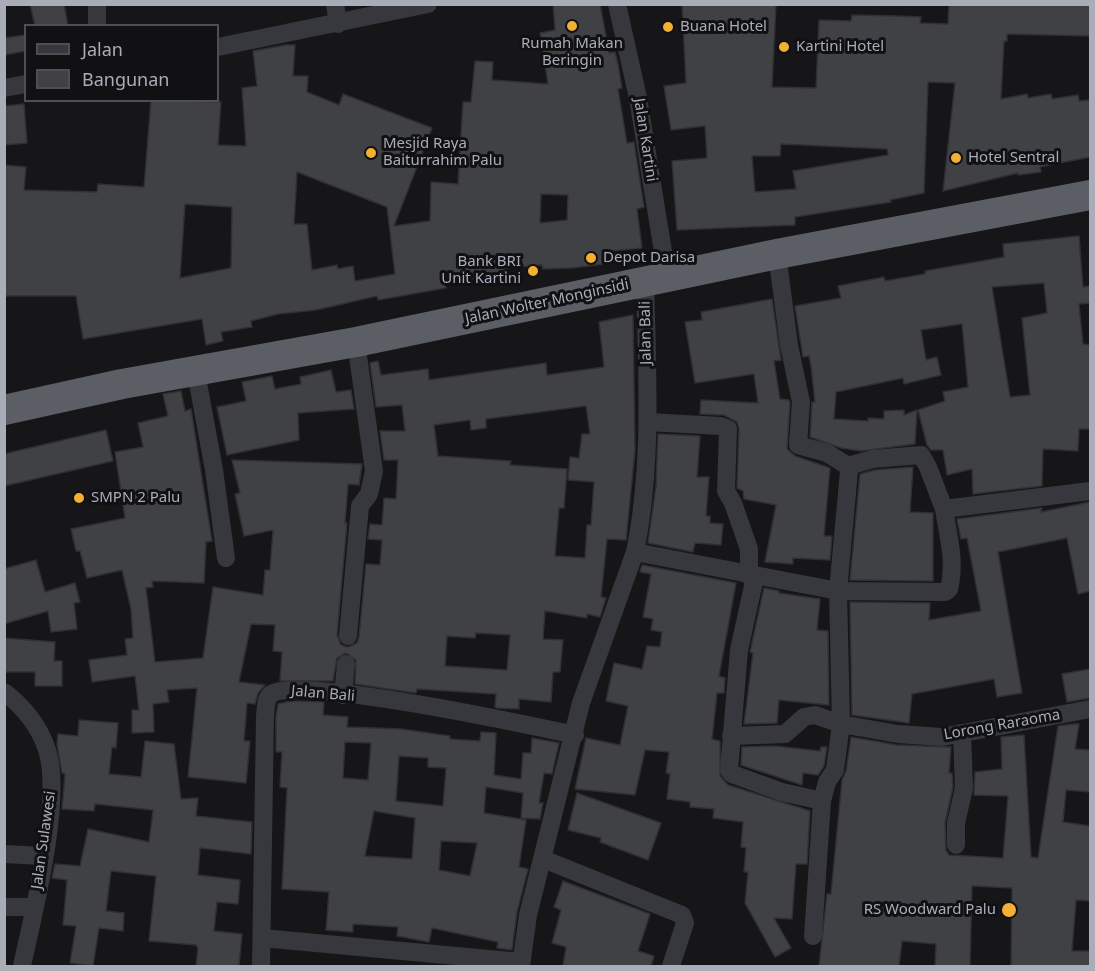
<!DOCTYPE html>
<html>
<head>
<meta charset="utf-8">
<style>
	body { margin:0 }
	#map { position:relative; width:1095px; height:971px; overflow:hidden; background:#161618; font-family:"Noto Sans",sans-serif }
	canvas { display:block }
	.frame { position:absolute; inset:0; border:6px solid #a8adb8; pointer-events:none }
	.legend { position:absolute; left:24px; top:24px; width:195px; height:78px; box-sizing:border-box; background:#111113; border:2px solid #4d4f55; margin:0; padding:8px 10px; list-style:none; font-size:18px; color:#a8adb8 }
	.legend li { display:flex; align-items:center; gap:12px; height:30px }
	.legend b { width:30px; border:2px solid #4d4f55 }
</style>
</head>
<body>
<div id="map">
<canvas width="1095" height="971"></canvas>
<div class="frame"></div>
<ul class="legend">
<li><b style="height:8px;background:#37383d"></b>Jalan</li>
<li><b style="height:16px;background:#404145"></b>Bangunan</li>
</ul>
</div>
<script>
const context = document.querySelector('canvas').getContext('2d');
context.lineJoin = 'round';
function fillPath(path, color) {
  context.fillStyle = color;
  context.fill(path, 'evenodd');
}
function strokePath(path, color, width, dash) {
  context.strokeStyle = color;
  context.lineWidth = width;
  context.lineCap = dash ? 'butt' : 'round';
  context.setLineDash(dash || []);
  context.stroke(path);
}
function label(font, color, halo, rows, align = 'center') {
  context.font = font + ' "Noto Sans",sans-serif';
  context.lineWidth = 6;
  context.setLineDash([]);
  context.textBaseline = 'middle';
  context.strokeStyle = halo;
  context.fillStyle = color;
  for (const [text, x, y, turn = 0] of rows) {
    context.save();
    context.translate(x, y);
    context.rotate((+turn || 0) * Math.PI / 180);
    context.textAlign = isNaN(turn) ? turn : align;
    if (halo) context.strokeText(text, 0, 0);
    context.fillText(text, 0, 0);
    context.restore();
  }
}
const building = new Path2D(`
	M30,4H64L68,26H35Z
	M553,4H600L609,53L615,52L618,64L622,88L618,89L627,143L634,142L644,207L637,209L642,248L611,251L612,263L572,268L543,269L542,265L507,268L508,276L445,281L446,288L378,300L377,296L316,310L278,314L251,321L252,327L221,332L223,341L206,345L202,319L83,339L76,296H4V165L26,167L24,190L97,192L98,184L144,187L151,100L221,102L218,145L246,146L242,88L257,86L253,51L286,45H295L293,76H308L307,92L339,105L343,94L432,128L394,226L430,221L431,182L458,184L463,102H471L475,61L493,62L492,80L548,84L540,33L555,30ZM297,172L387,207L395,274L355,281L353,266L338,269L337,265L312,270L307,224H294ZM541,194L568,195L567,220L540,223ZM185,204L232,207L231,268L180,278Z
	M682,4H776L772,87L816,88L819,20L851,21L852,15L898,16L921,17L920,23L948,24L949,4H1090V36L1007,34V41H1004L1001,99L1027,94L1028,98L1051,94L1052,99L1078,95L1079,101L1090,100V157L1040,167L1041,172L1018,175V173L943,191L955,83L928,82L924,193L890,200L891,202L795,217V225L677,230L672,161L707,158L705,126L671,130L664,86L686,83ZM781,144L887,149L888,155L793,171L796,189L755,192L752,156H780Z
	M26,35V51L4,55V38Z
	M24,104L27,143L4,145V106Z
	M1079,236L1083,287L1090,286V303L1079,304L1083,344L1090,345V429H1079L1078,451L1043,449L1042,486L973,494L972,469L947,475L943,450H931L927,445L918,410L945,401L943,392L968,387L962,324L921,330L926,360L937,357L941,375L904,384L903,378L836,392L834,419L868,421V418L884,419V411L904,410V415L917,410L915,444L861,451L841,448L810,437L812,402H815L811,366L809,356L803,357L795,306L841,298L838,286L884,277L885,281L925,274V271L1004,257L1003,244ZM1044,283L1047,313L1022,318L1030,395L1010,397L992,287Z
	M772,299L781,360L774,361L780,399L789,400L790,403L787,449L795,456L830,468L824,536H832L830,560L793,558V564L765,562L776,505L744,499L743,491L737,488L739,429L737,422L724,415L700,414L701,400L758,403L754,374L695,383L685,322L702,320L701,312Z
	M633,315L635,450L626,540L607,539L601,597L606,598L600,617L587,614V618L545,611L543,639L563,640L560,672H553L551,702L519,699V709L497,708L495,707L496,694L417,689L416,693L355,684L356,660L346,653L337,658L333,681H280L282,652L273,651L275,625L251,624L239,682L265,685L258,693L255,704L247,703L244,741H250L246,783L188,777L197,688L167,690L169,702L153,704L154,732L132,733V710H139L135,676L92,682L89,660L127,655L125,639L133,638L131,609L122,570L87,578L80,551H76L71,529L125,518L115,452L143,447L138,423L168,416L163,394L181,391L185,411L191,409L212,541L206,542L204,583L152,581L153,587L146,588L155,662L203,658L213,587L263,595L265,570H270L273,530L244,536L235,494L240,493L232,460L362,464L359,485L348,484L345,523H347L337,635L341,645L348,647L357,643L359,637L366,564L380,565L382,540L368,539L370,524L382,525L384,498L396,499L398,460H384L380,431H405L402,405L376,407L370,363L378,361L381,375L428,369L429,380L546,363L547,375L604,367L599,322ZM586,406L590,434H582L579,458L570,457L568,480L594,482L591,525H587L585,558L555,556L559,508H564L567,469L510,465L511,461L438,456L434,425L470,420L471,430L486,428V419ZM476,633L510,635L507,670L445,666L447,636L475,638Z
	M331,370L336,392L351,390L354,409L298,413L299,440L227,455L217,407L246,401L242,382L272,376L275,389L301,384L300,377Z
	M106,430L113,461L4,486V454Z
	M658,434L700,436L697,477H709L706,516H710V523L723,524L721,545L695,543L693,552L648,543L656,486Z
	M913,467L910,512L933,513V581L850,580L860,474L875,470Z
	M1090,502V591L1078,594L1067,538L998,552L1022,693L997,697L994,679L912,694L909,723L852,715L850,602L930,603L929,620L981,611L967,538L961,539L957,519L1042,508L1041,512Z
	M36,560L45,592L75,583L80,602L74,603L77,629L51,632L48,611L4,624V569Z
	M642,565L736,583L719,676L725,678L724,693H717L712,739L720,741V776L728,785L810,811L807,864H796L792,919L774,918L791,948L775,957L745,903L748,872H744L746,848L741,847L743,822L713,818L714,809L690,807V802L667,799L670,774L666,773L669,752L645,750L635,795L575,789L586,738L620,745L628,706L606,701L614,663L642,669L647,646L660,647L662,632L651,630L653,619L643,617L651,574L640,572Z
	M764,588L779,591V593L820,599L817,630L828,631L829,705L779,700L777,723L744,724L753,653L750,652Z
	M4,638L55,642L54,661H62V686H35V672H4Z
	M1090,669V698L1067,702L1062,674Z
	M291,701L324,702L323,715L348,717L347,727L401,729L450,736V739L480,741L481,732L496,733L494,775L521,779L523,753H531L532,738L559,743L552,774L544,773L539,803H543L540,819L521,818L523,793L486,787L484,813L526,820L519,867L528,869L517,912L512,950L497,948L498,942L432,928L429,942L397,936L398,927L353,924V932L326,930L329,892L282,889L287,788L280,787L282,752H276V717L278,704ZM345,742L371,743L368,780L343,778ZM399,756L428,758V767L446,768L443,806L396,801ZM374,811L415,818L412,859L365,856ZM441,841L477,843L470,876L439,870Z
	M79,720L118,723L116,748L112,747L109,774L141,777L145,741L174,744L181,799L198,798L196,816L252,822L251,854L200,848L198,875L240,880L238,904L217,902L214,931L242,934L239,966H196L198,948L196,945L149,941L156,876L111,871L106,911L124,913L123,931L99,928L93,966L70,963L76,926L63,925L67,880L52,878L55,864L80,866L88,829L149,842L153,810L95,804L94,811L62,809L65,774L62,773L57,744L58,734L78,736Z
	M1074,724H1079L1075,749L1090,750V792L1066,790L1063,822L1090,826V901L1076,900L1072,951H1090V966H1011L1012,888L972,886L970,966H935L936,944L902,941L899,966H819L827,894H831L842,780L846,771L851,737L897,745L951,747L949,773H952L953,787L945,823L946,850L949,855L1003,858L1008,796L974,795L975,772L1002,769L1001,737L1024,735L1031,857L1038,858L1058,726Z
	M775,746L820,751L821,747H827L824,766L818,775L803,773L802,785L741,765L742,747Z
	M577,793L661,823L648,860L600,842L601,838L568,830Z
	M563,881L650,914L638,951L654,956L651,966H563L566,947L552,943L561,910L554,907Z`);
const minor = new Path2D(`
	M97,4V26
	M335,4L338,24
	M617,4L638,98L667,276
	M218,47L428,4
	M4,88L26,84
	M777,254L789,345L801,402L798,445L827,453L848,466L849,471L838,591L841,724L835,770L827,782L822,801L813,936
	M196,372L214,470L226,558
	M648,422L720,426L728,429L726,491L733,503L749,549V576
	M848,466L873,459L921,455L928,467L944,509
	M635,552L838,591L945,592L949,589C956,562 948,536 944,509L1090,491
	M755,577L739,650L729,770L732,774L782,792L822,801
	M348,636L360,506L369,494L374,471L356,342
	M4,692C23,706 40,727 47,750C63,799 33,914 22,966
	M343,695L346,664
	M731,736L785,734L804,717L815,715L841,724L898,734L942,737L1090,709
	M956,845V823L964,788L962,733
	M4,854L43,856
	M543,859L682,915L685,923L671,966
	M4,907H34
	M262,938L521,962
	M261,966L265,716C266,709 265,699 271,694C297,675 533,726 575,735
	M521,966L528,915L581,703L635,552C653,463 647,371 645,281`);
const trunk = new Path2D(`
	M4,410L122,384L356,342L777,254L1090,195`);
const markers = [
	[572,26,6,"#f2b134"],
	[668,27,6,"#f2b134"],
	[784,47,6,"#f2b134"],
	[371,153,6,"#f2b134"],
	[956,158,6,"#f2b134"],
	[591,258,6,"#f2b134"],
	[533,271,6,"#f2b134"],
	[79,498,6,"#f2b134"],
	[1009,910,8,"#f2b134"]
];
const poiNames = [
	["Buana Hotel",680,27],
	["Rumah Makan",572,44,"center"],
	["Beringin",572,61,"center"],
	["Kartini Hotel",796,47],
	["Mesjid Raya",383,144],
	["Baiturrahim Palu",383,161],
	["Hotel Sentral",968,158],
	["Depot Darisa",603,258],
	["Bank BRI",521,262,"right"],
	["Unit Kartini",521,279,"right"],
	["SMPN 2 Palu",91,498],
	["RS Woodward Palu",996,910,"right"]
];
const streetNames = [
	["Jalan Kartini",645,140,81],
	["Jalan Wolter Monginsidi",547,302,-12],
	["Jalan Bali",646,333,-91],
	["Jalan Bali",323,694,5],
	["Lorong Raraoma",1002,725,-10],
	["Jalan Sulawesi",44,840,-82]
];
fillPath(building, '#404145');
strokePath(building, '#303034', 1.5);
strokePath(minor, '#37383d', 18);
strokePath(trunk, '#5b5e65', 30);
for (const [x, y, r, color] of markers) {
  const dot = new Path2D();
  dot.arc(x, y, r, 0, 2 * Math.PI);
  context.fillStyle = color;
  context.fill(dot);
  strokePath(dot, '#111113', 2);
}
label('15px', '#a8adb8', '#111113', poiNames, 'left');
label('15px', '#a8adb8', '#111113', streetNames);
</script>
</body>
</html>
